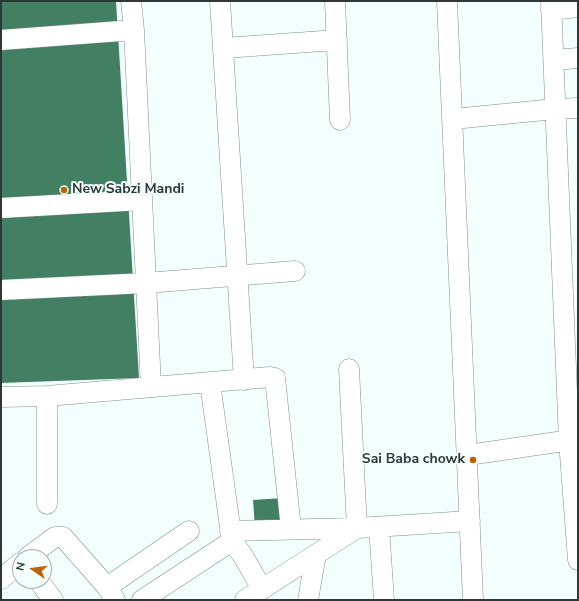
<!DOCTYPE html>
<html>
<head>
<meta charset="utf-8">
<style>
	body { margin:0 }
	#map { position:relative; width:579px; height:601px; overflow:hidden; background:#f2fffd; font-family:"Nunito Sans",sans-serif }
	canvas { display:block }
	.frame { position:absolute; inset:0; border:2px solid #2f3837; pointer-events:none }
	.north { position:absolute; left:12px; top:549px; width:40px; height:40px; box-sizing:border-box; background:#f2fffd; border:1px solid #a4afae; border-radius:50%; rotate:283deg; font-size:11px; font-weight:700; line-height:16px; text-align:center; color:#2f3837 }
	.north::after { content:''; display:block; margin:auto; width:14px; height:18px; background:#bd6209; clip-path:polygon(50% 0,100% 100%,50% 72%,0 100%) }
</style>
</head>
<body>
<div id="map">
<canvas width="579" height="601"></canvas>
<div class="frame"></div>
<div class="north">N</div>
</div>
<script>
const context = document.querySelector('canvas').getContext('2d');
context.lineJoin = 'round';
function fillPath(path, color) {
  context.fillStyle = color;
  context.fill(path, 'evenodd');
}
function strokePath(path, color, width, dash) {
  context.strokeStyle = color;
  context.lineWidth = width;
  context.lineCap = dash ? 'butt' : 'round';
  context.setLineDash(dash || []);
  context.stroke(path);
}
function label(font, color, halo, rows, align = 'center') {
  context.font = font + ' "Nunito Sans",sans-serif';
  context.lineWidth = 4;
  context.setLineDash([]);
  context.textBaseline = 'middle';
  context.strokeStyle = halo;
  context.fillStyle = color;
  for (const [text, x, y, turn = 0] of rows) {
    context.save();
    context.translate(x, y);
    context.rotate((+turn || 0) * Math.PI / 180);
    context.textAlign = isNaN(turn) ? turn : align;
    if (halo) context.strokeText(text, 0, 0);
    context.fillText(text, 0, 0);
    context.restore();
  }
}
const building = new Path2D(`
	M1,1H116L139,378L1,383Z
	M283,498L284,526L255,528L253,500Z`);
const minor = new Path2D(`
	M131,1L134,30L151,387
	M220,1L244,380
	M335,1L340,120
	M447,1L473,600
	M551,1L569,441L578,560
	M551,10L578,7
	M1,40L134,30
	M224,48L337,40
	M554,60L578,58
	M453,119L555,109L578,108
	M1,208L142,200
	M1,290L146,283L295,271
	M210,383L232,541L243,556L262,589
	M47,396V504
	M1,397L47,396L270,377L275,378L291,529
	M468,455L578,439
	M379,527L384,600
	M230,531L357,528L349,369
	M28,557L55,537H63L107,587L115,600
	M1,579L20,563
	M39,581L53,600
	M107,587L189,531
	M142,600L232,541
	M245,600L357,528L470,521
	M308,600L316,554`);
const markers = [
	[64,190,4,"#bd6209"],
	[473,460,4,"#bd6209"]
];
const poiNames = [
	["New Sabzi Mandi",72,190],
	["Sai Baba chowk",465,460,"right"]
];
fillPath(building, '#437f63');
strokePath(minor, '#7b8f8d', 21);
strokePath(minor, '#fff', 20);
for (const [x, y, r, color] of markers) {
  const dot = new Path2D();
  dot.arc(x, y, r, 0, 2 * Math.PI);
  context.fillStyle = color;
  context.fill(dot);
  strokePath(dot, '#f2fffd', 1.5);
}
label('bold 14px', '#2f3837', '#f2fffd', poiNames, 'left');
</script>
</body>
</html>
